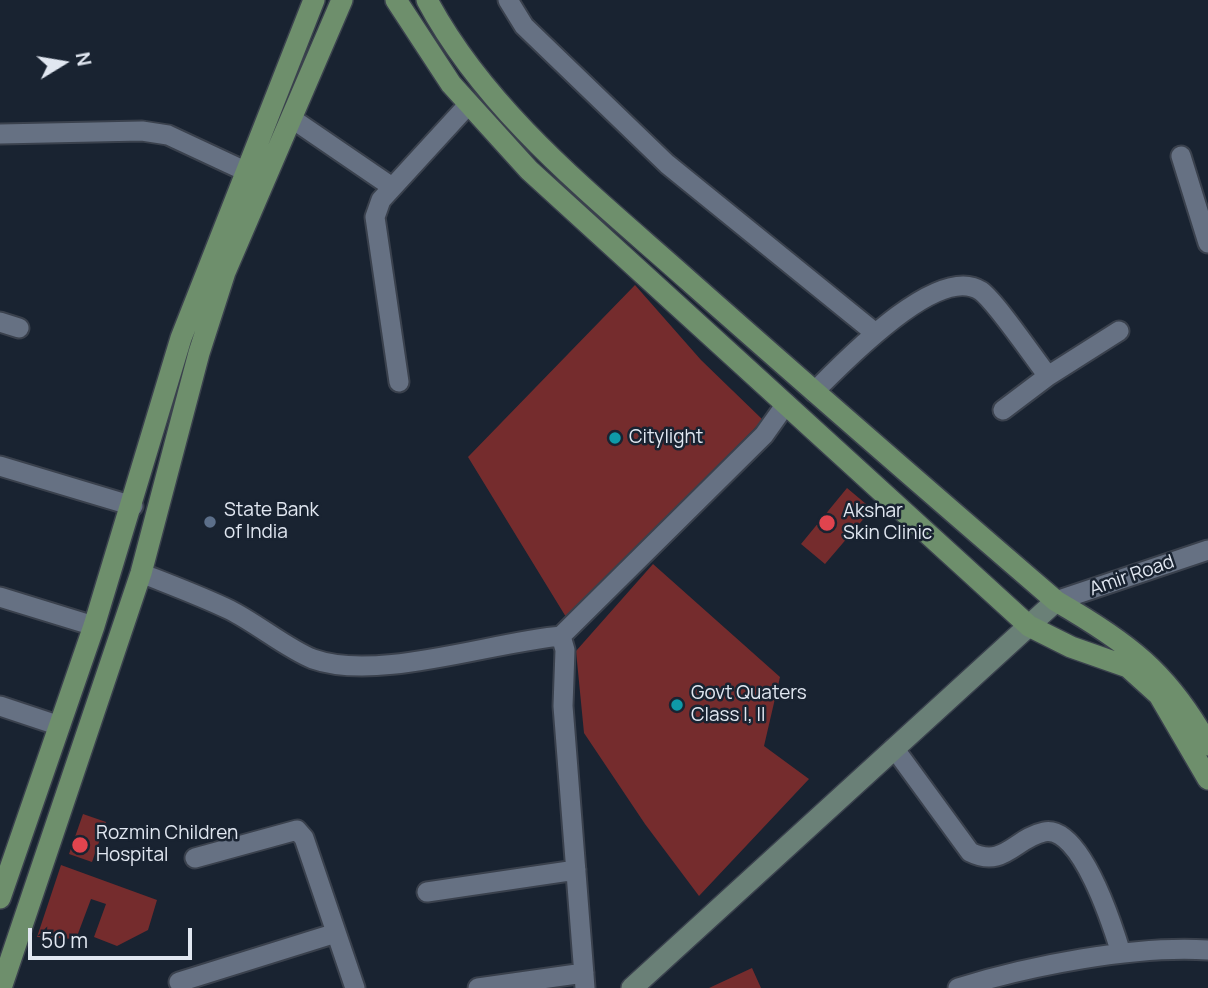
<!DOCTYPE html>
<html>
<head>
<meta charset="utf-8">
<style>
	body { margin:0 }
	#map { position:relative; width:1208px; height:988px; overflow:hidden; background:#192331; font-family:Manrope,sans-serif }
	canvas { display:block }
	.north { position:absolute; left:28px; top:28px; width:70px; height:70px; -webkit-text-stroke:5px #192331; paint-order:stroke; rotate:79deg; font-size:19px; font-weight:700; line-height:28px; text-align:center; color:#e1e7f1 }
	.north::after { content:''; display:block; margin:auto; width:24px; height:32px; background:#e1e7f1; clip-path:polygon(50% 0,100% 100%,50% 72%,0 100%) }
	.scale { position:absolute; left:28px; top:928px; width:164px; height:32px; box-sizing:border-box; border:4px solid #e1e7f1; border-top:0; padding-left:9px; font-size:21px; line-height:24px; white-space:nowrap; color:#e1e7f1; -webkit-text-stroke:5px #192331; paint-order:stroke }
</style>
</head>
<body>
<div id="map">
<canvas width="1208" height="988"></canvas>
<div class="north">N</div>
<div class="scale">50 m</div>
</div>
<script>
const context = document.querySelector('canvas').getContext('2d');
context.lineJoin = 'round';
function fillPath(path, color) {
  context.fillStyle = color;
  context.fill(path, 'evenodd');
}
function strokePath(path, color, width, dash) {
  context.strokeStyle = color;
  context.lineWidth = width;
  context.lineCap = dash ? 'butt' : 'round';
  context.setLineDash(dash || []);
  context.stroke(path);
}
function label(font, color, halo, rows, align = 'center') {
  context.font = font + ' Manrope,sans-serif';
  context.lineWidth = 5;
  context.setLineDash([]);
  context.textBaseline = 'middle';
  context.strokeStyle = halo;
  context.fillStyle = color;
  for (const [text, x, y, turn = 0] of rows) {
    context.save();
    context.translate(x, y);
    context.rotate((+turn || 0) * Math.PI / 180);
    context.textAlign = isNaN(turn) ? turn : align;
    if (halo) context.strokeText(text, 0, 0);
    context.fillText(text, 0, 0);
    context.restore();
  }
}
const building = new Path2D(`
	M635,285L701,360L763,420L566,617L468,457Z
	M847,488L872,509L825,564L801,544Z
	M653,564L780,677L764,746L809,779L699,896L645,824L584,733L576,651Z
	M83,814L106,822L92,862L69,854Z
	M61,865L157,900L148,930L117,946L94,937L106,904L91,899L76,939L37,937Z
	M752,968L761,988H709Z`);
const minor = new Path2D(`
	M508,0L524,26L667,164L874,332
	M291,118L392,187
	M0,134L142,131L168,135L245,171
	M1181,156L1208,243
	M0,322L19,328
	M399,382L375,217L381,200L468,105
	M814,392C842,364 938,262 981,291C996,302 1034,358 1048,376
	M1003,410L1048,376L1119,331
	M0,466L133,506
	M141,573C171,585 201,596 230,610C256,623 289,650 313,659C377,682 492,642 561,636
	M0,597L94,626
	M1056,601L1208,550
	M0,706L60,726
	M894,748L970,852C1004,869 1015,838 1044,832C1081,824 1113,927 1121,953
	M195,858L297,830L304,838L355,988
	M427,892L576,870
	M179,982L336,933
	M478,988L584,973
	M585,988L563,706L565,650L561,636L764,435L786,404
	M958,988C1028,966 1135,945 1208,950`);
const secondary = new Path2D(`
	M632,988L1056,601`);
const primary = new Path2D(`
	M396,0L451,84L529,170L1029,626L1071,647L1128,667L1159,695L1208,779
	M427,0C487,113 595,197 689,281C811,389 933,495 1056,601C1127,642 1168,672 1208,745
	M0,898L94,626L181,338L314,0
	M1,988L141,573L199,353L225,272L342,0`);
const markers = [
	[615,438,7,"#0f9aa8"],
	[210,522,7,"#5c6f8a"],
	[827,523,9,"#e0444e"],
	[677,705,7,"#0f9aa8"],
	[80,845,9,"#e0444e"]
];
const poiNames = [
	["Citylight",629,438],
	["State Bank",224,511],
	["of India",224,533],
	["Akshar",843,512],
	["Skin Clinic",843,534],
	["Govt Quaters",691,694],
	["Class I, II",691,716],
	["Rozmin Children",96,834],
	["Hospital",96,856]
];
const streetNames = [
	["Amir Road",1132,576,-19]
];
fillPath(building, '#752c2d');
strokePath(minor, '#3a414d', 23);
strokePath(secondary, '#3a414d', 24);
strokePath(primary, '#3a414d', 24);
strokePath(minor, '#667183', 19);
strokePath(secondary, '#6a8077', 21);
strokePath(primary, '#6e8f6c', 21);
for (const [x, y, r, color] of markers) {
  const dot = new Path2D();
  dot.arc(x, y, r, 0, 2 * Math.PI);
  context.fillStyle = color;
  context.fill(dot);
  strokePath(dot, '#192331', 2.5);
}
label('19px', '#e1e7f1', '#192331', poiNames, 'left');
label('19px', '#e1e7f1', '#192331', streetNames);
</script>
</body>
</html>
